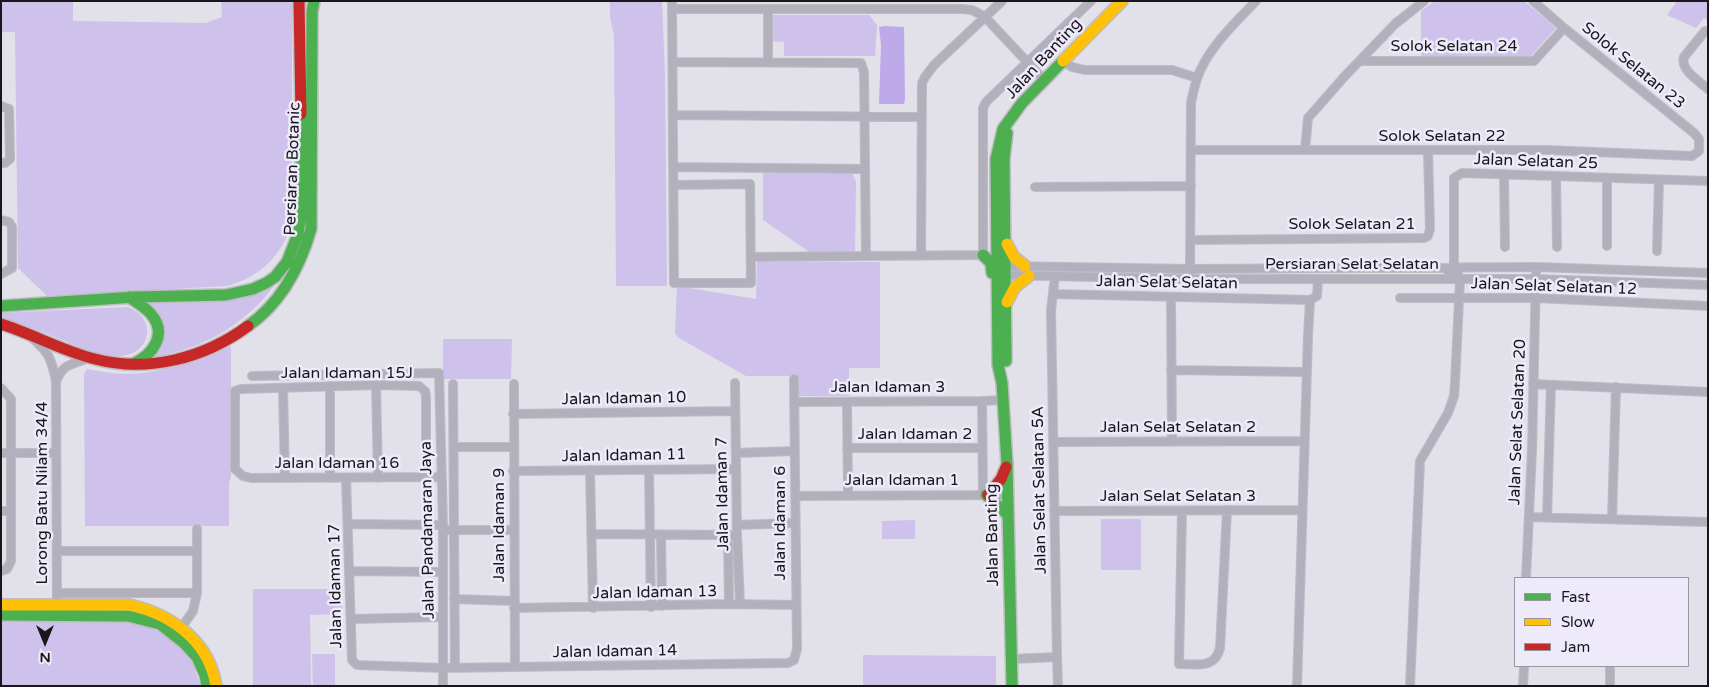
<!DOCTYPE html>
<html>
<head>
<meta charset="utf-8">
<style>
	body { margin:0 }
	#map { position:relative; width:1709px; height:687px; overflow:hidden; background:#e2e0e8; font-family:"Varela Round",sans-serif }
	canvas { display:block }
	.frame { position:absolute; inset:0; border:2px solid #18171c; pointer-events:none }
	.legend { position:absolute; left:1514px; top:577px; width:175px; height:90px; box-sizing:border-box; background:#eeeaf9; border:1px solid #9896a1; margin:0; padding:6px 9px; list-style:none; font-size:15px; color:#18171c }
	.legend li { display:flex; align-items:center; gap:10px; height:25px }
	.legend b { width:25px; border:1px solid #9896a1 }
	.north { position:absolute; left:20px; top:617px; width:50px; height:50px; -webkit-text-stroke:4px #eeeaf9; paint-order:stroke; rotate:180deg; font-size:14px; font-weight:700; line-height:20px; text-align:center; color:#18171c }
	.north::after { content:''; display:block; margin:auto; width:18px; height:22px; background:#18171c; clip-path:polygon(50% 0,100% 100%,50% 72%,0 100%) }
</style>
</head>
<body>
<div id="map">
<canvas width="1709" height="687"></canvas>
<div class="frame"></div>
<ul class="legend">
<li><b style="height:6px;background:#4caf50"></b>Fast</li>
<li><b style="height:6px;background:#ffc107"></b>Slow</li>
<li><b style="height:6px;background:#c62828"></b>Jam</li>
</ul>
<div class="north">N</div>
</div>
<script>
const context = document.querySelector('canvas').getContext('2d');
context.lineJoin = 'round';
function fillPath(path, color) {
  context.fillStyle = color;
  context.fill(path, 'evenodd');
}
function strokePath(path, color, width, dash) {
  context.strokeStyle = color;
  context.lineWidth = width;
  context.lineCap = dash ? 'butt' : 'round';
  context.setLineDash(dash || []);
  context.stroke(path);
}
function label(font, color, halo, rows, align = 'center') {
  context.font = font + ' "Varela Round",sans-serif';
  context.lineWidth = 5;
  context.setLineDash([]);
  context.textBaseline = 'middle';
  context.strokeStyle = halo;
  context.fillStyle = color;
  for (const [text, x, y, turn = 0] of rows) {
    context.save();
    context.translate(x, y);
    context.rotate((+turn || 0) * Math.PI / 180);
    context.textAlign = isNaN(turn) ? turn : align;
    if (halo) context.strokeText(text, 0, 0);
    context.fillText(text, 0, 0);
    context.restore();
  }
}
const green = new Path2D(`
	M1,1H73V21L206,23L222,17L221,1H289L292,3V225C280,257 260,277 227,286L47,296L18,268L15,32H1Z
	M610,1H662L665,75L667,286H616L614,35L610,18Z
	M1435,1H1524L1556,28L1530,57L1421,56V11Z
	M1677,1H1708V21L1704,18L1696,28L1667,15Z
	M770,15H869L877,25L875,56H784V42L770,41Z
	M763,173H852L856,182L855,254L811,253L763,220Z
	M757,262H880V368H849V396H798L797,376H746L679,338L675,334L677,286L756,299Z
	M279,279C251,321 203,350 153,357L159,343L150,301H220Z
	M127,307C159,318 151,356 118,356C93,355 71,343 48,334C33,328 17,323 1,317V313Z
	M443,339H512L511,379H443Z
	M231,346V476L229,483V526H85L84,374L87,369C100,371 113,374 126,374C162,374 198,359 231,346Z
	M1101,519H1141V570H1101Z
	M915,520V539H882V521Z
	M253,589H342V614L310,615L311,686H253Z
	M1,619H131L166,632L184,650L192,661L200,686H1Z
	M312,654H335V686H313Z
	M863,655L996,656V686H863Z`);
const water = new Path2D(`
	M885,26L904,27L905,99L904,104H879L881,45L879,27Z`);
const street = new Path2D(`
	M672,1L674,283H751L750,184L674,185
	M672,9H962L972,10L985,17L1044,80
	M768,9V61
	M1708,32L1705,31L1684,57C1680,70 1699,81 1708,89
	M1063,61L1072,67L1085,70H1172L1197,78
	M1360,61H1534L1564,28
	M673,62L861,63L864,72L866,256
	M1,106L9,109L10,159L5,163H1
	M673,115L922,117
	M1191,150H1546L1692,156L1699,151V139L1694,133L1564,28L1533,1
	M1305,150L1308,118L1344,77L1395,24L1424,1
	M673,167L865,169
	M1504,174L1505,247
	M1556,176L1557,247
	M1035,187L1191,186
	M1,220L9,222L12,227V268L1,274
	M1191,240L1424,238L1428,236L1430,229L1428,151
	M1607,246V178
	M1657,251L1659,180
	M921,255L922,83L925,77L934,65L1002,1
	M751,257L983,255V108L986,102L1091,1
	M1002,266L1190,269L1537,267L1708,273
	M1454,266V178L1462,173L1708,181
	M1190,272L1191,102C1193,95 1194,87 1197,79C1206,50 1235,23 1256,1
	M1002,275L1189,279H1536L1708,285
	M1053,294L1310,300
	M1171,297L1172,442
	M1400,298H1536L1708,306
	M31,337C49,353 51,357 56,381L57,604
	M1171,370L1307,372
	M252,376L439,373L443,525V686
	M56,381C65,362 70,366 88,358
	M735,383L737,535L740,604
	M453,384L455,668
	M514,384L515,667
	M1533,384L1708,392
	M376,385L378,478
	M330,386V478
	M1,388L11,399V561L7,569L1,571
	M283,388L285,478
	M982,401L1003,400
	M794,402L982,401L983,495
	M847,403L848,495
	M513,414L735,411
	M1053,442L1304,441
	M454,447H513
	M847,448H982
	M1,453H11
	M18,453H56
	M736,453L794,451
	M590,470L593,608
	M649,470L651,607
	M513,471L735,469
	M426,477V396L425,391L419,386L376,385L241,389L235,391V469L243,476L251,478L442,477
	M346,478L352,660L357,665L443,668L788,663L794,660L797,649L794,379
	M795,496L1008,495
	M1,511H11
	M1054,511L1302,510
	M1182,511L1179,664C1197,664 1215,669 1220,648L1227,510
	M1529,517L1708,522
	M1547,517L1551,385
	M1612,519L1616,387
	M348,524L443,525
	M737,525L795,523
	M443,530H514
	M591,534L737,535
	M661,535L662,606
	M728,536L729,604
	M57,551H197
	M349,571L442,572
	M1526,578L1532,450L1536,274
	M57,593H197
	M454,599L514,601
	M514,608L729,604L796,605
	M351,619L443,617
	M181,628L193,611L197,593V529
	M1057,657L1058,686
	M1011,659L1057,657L1051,310L1055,276
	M1297,686L1308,336L1310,300L1317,296L1318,280
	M1410,686L1420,461L1448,413L1454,396L1455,383L1460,279L1457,272L1448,271
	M1523,686L1524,666
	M1610,686V666`);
const fast = new Path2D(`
	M983,255L991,263L992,273
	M129,297C136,302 145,307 151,314C168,334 153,355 133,364
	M1,306L135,297L226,295L253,289L266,283L275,277L287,262L298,234L301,214V114
	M248,326C281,303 300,267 311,229L312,12L314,1
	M1006,361L1004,159L1007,133
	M986,495L1008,515
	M1,615L128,616L160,624L184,643L197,657L205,675L207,686
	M1012,686L1007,464L1002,383L998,365L996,159L1003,129L1022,103L1063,61`);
const slow = new Path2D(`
	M1063,61L1122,1
	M1007,244L1014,257L1025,266
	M1007,302L1015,287L1029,276
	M1,605H130C172,615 209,641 216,686`);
const jam = new Path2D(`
	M299,1L301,114
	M1,324C33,334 62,351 95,359C148,373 205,358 248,326
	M988,495L1001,479L1006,467`);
const streetNames = [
	["Solok Selatan 24",1454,47],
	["Jalan Banting",1044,59,-47],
	["Solok Selatan 23",1633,66,39],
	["Solok Selatan 22",1442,137],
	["Jalan Selatan 25",1536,162,2],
	["Persiaran Botanic",293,169,-88],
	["Solok Selatan 21",1352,225],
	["Persiaran Selat Selatan",1352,265],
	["Jalan Selat Selatan",1167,283,1],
	["Jalan Selat Selatan 12",1554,287,2],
	["Jalan Idaman 15J",347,374],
	["Jalan Idaman 3",888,388],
	["Jalan Idaman 10",624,399,-1],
	["Jalan Selat Selatan 20",1518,422,-88],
	["Jalan Selat Selatan 2",1178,428],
	["Jalan Idaman 2",915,435],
	["Jalan Idaman 11",624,456,-1],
	["Jalan Idaman 16",337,464],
	["Jalan Idaman 1",902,481],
	["Jalan Selat Selatan 5A",1040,490,-91],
	["Lorong Batu Nilam 34/4",43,493,-90],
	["Jalan Idaman 7",723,494,-91],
	["Jalan Selat Selatan 3",1178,497],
	["Jalan Idaman 6",781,523,-90],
	["Jalan Idaman 9",500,525,-90],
	["Jalan Pandamaran Jaya",428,530,-91],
	["Jalan Banting",993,535,-91],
	["Jalan Idaman 17",336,586,-91],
	["Jalan Idaman 13",655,593,-1],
	["Jalan Idaman 14",615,652,-1]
];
fillPath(green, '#cec1eb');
fillPath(water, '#bea9e9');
strokePath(street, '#bebdc2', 10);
strokePath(fast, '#bebdc2', 14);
strokePath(slow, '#bebdc2', 14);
strokePath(jam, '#bebdc2', 14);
strokePath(street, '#b3b0bd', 8);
strokePath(fast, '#4caf50', 11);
strokePath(slow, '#ffc107', 11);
strokePath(jam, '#c62828', 11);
label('16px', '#18171c', '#eeeaf9', streetNames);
</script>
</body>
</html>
